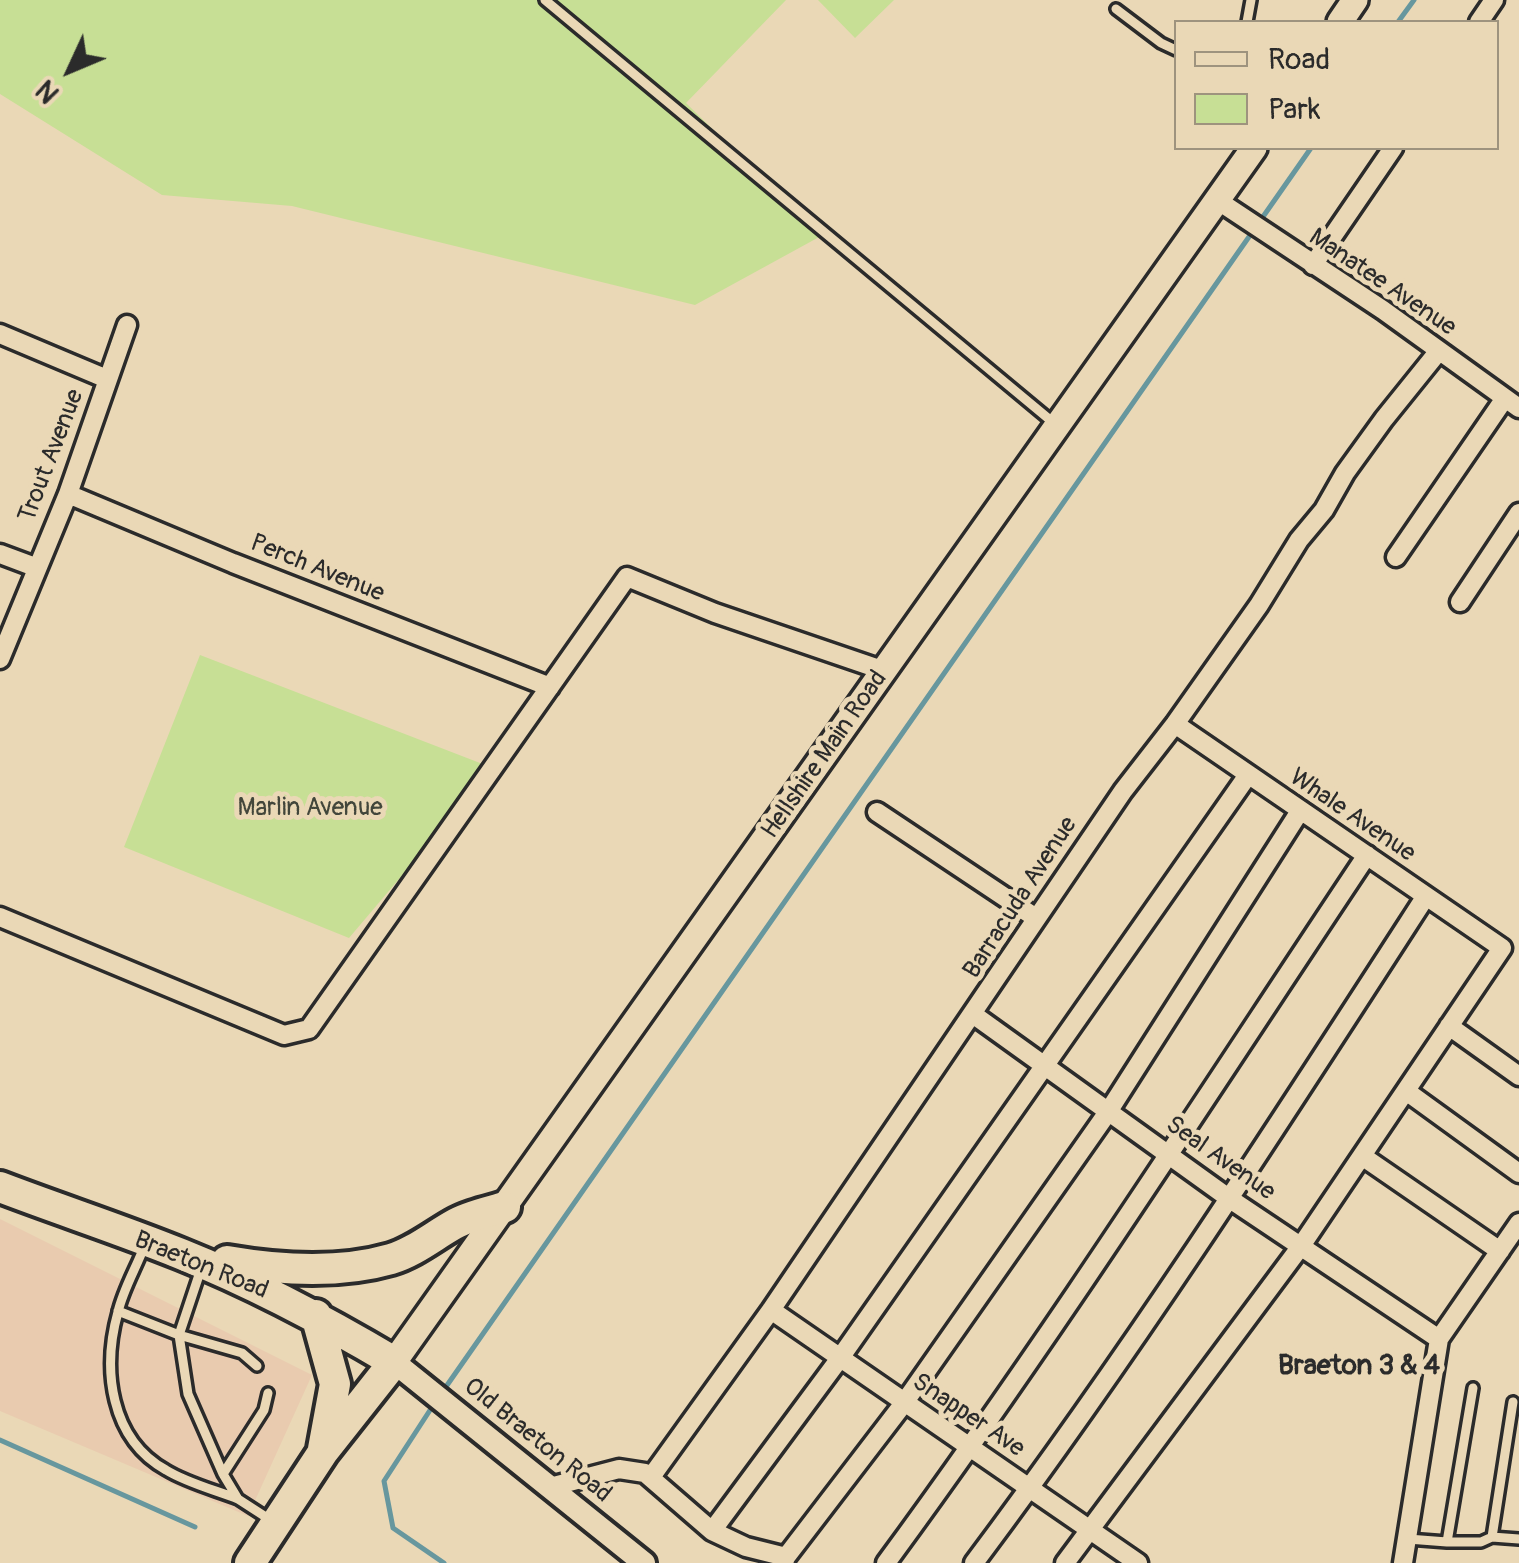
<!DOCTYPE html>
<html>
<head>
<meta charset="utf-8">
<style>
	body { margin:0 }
	#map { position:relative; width:1519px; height:1563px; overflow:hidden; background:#ead8b6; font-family:Pangolin,sans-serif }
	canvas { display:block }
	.legend { position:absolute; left:1174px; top:20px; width:325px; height:130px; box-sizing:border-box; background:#ead8b6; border:2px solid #9e937e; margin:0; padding:12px 18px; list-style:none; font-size:30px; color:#2b2b2b }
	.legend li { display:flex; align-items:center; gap:20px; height:50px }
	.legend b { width:50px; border:2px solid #9e937e }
	.north { position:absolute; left:20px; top:20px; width:100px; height:100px; -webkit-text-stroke:8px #ead8b6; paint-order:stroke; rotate:226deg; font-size:28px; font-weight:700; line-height:40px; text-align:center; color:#2b2b2b }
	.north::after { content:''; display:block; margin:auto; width:35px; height:45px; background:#2b2b2b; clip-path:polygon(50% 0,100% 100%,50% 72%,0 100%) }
</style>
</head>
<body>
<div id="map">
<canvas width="1519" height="1563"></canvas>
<ul class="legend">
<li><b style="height:12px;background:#ead8b6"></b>Road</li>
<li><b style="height:28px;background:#c7df95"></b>Park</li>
</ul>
<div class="north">N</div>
</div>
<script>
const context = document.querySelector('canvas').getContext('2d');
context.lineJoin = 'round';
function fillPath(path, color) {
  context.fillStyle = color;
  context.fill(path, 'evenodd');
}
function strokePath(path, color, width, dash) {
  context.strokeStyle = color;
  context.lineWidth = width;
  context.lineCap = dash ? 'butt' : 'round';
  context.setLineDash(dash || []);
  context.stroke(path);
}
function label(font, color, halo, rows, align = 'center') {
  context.font = font + ' Pangolin,sans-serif';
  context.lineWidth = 10;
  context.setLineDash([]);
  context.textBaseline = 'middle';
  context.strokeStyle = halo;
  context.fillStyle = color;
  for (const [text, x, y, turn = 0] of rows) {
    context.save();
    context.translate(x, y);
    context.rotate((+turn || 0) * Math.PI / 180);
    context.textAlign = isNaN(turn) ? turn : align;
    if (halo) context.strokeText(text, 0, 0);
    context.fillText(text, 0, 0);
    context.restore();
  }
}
const built = new Path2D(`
	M0,1219L312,1375L248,1516L0,1411Z`);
const green = new Path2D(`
	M0,0H786L686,103L821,236L695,305L292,206L162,195L0,94Z
	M818,0H894L855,38Z
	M200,655L493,768L349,938L124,847Z`);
const stream = new Path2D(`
	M1398,22L1414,0
	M443,1391L1311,148
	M434,1404L384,1481L393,1528L444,1563
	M0,1440L195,1527`);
const service = new Path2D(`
	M545,0L1055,424
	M1116,9L1161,43L1176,50
	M1247,22L1251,0
	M144,1247C136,1268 123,1290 118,1312C102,1369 110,1439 166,1470C187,1483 215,1490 238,1499
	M202,1266L179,1335L188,1394L223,1474L238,1499L272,1521
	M118,1311L179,1335L242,1353L257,1366
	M223,1474L264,1410L268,1393
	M1492,1537L1519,1539
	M1408,1539L1447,1542L1473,1388
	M1447,1542H1481L1492,1537L1513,1402`);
const minor = new Path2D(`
	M1479,22L1494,0
	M1217,200L1383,310L1519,408
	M1313,265L1393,148
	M0,334L107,379
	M68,494L233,563L550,687
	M0,554L35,567
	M1396,557L1505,398
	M1460,602L1519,513
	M0,659L68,494L127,325
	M877,812L1036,918
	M0,917L284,1035L309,1029L627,577L715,613L885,671
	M974,1015L1230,1199L1439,1339
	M1449,1026L1519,1076
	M1406,1091L1519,1173
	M1362,1156L1500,1251
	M771,1310L1138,1563
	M651,1477L771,1310L1123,791L1175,724L1259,605L1299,540L1324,510L1345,473L1384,419L1438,352
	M550,1487L619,1469L645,1473L712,1531L746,1547L786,1557L784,1563
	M712,1531L840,1358L1248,775
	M786,1557L904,1403L1108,1112L1300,811
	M886,1563C1055,1333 1209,1092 1367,855
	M974,1563C1135,1348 1280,1122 1426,896
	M1065,1563L1301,1246L1502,948L1175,724
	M1403,1563L1439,1339L1519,1223`);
const tertiary = new Path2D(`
	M394,1362L644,1563`);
const secondary = new Path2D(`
	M1340,22L1355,0
	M394,1362L1254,148`);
const primary = new Path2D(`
	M0,1187C60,1210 122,1230 181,1254C256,1284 325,1321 394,1362L323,1452L250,1563
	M227,1261C279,1270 339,1274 391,1259C414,1252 432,1237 453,1225C468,1216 488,1212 505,1207
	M316,1315L335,1384L323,1449`);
const streetNames = [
	["Manatee Avenue",1382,283,34],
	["Trout Avenue",52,456,-69],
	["Perch Avenue",317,569,22],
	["Hellshire Main Road",825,755,-55],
	["Whale Avenue",1352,816,34],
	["Barracuda Avenue",1021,898,-57],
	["Seal Avenue",1220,1159,35],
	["Braeton Road",201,1266,22],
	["Snapper Ave",968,1416,34],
	["Old Braeton Road",537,1441,39]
];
const parkNames = [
	["Marlin Avenue",310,809]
];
const neighbourhoodNames = [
	["Braeton 3 & 4",1359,1367]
];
fillPath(built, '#e9cbaf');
fillPath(green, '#c7df95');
strokePath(stream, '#67979e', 5);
strokePath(service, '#2b2b2b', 16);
strokePath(minor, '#2b2b2b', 25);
strokePath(tertiary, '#2b2b2b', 30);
strokePath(secondary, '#2b2b2b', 32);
strokePath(primary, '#2b2b2b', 38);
strokePath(service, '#ead8b6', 9);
strokePath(minor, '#ead8b6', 18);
strokePath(tertiary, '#ead8b6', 22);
strokePath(secondary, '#ead8b6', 25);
strokePath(primary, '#ead8b6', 30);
label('25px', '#2b2b2b', '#ead8b6', streetNames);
label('25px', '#42463b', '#ead8b6', parkNames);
label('bold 28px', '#2b2b2b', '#ead8b6', neighbourhoodNames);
</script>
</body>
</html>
